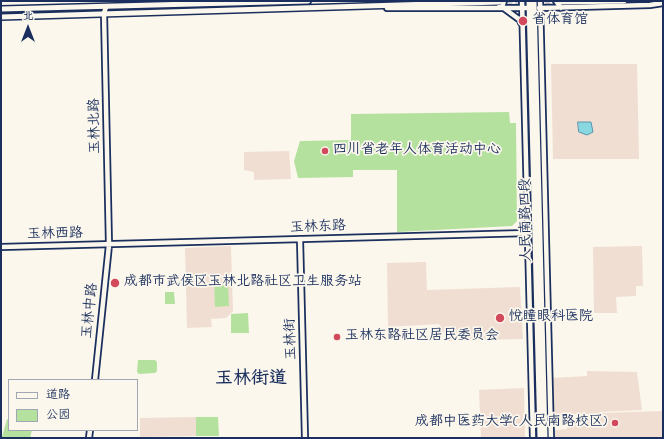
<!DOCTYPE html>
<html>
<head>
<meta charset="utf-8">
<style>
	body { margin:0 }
	#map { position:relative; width:664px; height:439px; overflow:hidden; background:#fbf7ec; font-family:"Indie Flower","LXGW WenKai TC",sans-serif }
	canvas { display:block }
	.frame { position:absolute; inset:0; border:2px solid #1b2f5e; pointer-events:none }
	.legend { position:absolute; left:8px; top:379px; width:130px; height:52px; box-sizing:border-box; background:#fbf7ec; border:1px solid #a1a7b3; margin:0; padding:5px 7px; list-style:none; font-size:12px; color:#1b2f5e }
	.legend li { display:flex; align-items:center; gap:8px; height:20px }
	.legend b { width:20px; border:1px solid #a1a7b3 }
	.north { position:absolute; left:8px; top:8px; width:40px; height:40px; -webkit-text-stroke:3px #fbf7ec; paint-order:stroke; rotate:0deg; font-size:11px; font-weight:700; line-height:16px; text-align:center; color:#1b2f5e }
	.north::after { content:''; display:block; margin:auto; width:14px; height:18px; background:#1b2f5e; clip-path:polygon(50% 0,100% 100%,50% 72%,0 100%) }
</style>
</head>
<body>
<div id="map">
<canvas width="664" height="439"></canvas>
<div class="frame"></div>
<ul class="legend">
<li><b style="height:5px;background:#fbf7ec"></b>道路</li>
<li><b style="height:11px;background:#b5e19f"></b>公园</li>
</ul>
<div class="north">北</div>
</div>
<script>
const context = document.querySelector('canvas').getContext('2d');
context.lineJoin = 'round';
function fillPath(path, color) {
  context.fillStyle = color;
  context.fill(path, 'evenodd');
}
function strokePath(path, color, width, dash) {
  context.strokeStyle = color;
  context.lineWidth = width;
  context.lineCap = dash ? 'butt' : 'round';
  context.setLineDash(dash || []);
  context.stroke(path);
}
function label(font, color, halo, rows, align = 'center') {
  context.font = font + ' "Indie Flower","LXGW WenKai TC",sans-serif';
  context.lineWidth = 3.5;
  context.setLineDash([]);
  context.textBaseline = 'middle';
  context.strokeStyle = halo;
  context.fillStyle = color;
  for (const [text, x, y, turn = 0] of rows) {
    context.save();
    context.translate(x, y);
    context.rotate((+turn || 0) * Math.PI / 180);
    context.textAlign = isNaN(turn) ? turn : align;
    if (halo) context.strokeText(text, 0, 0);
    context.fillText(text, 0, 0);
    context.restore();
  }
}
const built = new Path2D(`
	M551,64H637L639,159H553Z
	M289,151L291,179L254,180V172L244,170V152Z
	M231,246L233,311L226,318L211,319L212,327L187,328L185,248Z
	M642,246L643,286H636V296L616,297L617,313H594L593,247Z
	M426,262L427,290L520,287L523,339L448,341L439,324L388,327L387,263Z
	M587,371L637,372L642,410L600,412L599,414H565V426L555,427L553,378L587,376Z
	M524,388L525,438H481L479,390Z
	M663,411V438H555V430L567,429V417H602V413Z
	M196,417V436L140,437V418Z`);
const green = new Path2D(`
	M509,112L510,123H516L517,221L512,226L397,232V170H353V177L298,178L294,161L300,141L351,140V114Z
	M214,283H228L229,306L215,307Z
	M165,292H174L175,304H165Z
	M248,313L249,333H231V314Z
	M138,360H155L157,362V371L155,373L139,374L137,372Z
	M196,417H218L219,436H196Z
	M7,419L9,420V430H32L30,438L2,437Z`);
const water = new Path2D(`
	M578,122H591L593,132L587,135L579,132Z`);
const primaryTunnel = new Path2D(`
	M500,2H560`);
const secondary = new Path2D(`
	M522,1L533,438
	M540,1L551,438
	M556,1L561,8
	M499,7H502L504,1
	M387,8H526
	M539,8L650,5L663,3
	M505,9L520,20L521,23
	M300,239L305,438
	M1,247L528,233
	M95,380L109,245L104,13L106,7
	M89,438L90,430`);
const primary = new Path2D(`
	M529,1L540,438
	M534,1L545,438
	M560,2L624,1
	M1,9L308,1
	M1,17L499,2`);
const markers = [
	[523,21,5,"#d1495b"],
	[325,151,4,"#d1495b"],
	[115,283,5,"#d1495b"],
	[500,318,5,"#d1495b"],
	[337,337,4,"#d1495b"],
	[615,423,4,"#d1495b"]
];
const poiNames = [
	["省体育馆",532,21],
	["四川省老年人体育活动中心",333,151],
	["成都市武侯区玉林北路社区卫生服务站",124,283],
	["悦瞳眼科医院",509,318],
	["玉林东路社区居民委员会",345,337],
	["成都中医药大学(人民南路校区)",607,423,"right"]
];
const streetNames = [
	["玉林北路",96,126,-91],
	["人民南路四段",527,220,-91],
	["玉林东路",318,228,-2],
	["玉林西路",55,235,-1],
	["玉林中路",91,311,-84],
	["玉林街",292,339,-92]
];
const districtNames = [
	["玉林街道",251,380]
];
fillPath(built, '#f1ded2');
fillPath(green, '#b5e19f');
fillPath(water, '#88d8e2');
strokePath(water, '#5c94ad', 1);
strokePath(primaryTunnel, '#cecfd0', 5, [5, 2.5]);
strokePath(secondary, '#1b2f5e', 8);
strokePath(primary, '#1b2f5e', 8);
strokePath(secondary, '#fbf7ec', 4.5);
strokePath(primary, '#fbf7ec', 5);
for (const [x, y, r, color] of markers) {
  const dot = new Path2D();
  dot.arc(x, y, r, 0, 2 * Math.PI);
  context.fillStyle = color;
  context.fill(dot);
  strokePath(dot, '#fbf7ec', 1.5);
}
label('14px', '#1b2f5e', '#fbf7ec', poiNames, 'left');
label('14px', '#1b2f5e', '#fbf7ec', streetNames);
label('bold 18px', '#1b2f5e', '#fbf7ec', districtNames);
</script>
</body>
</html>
